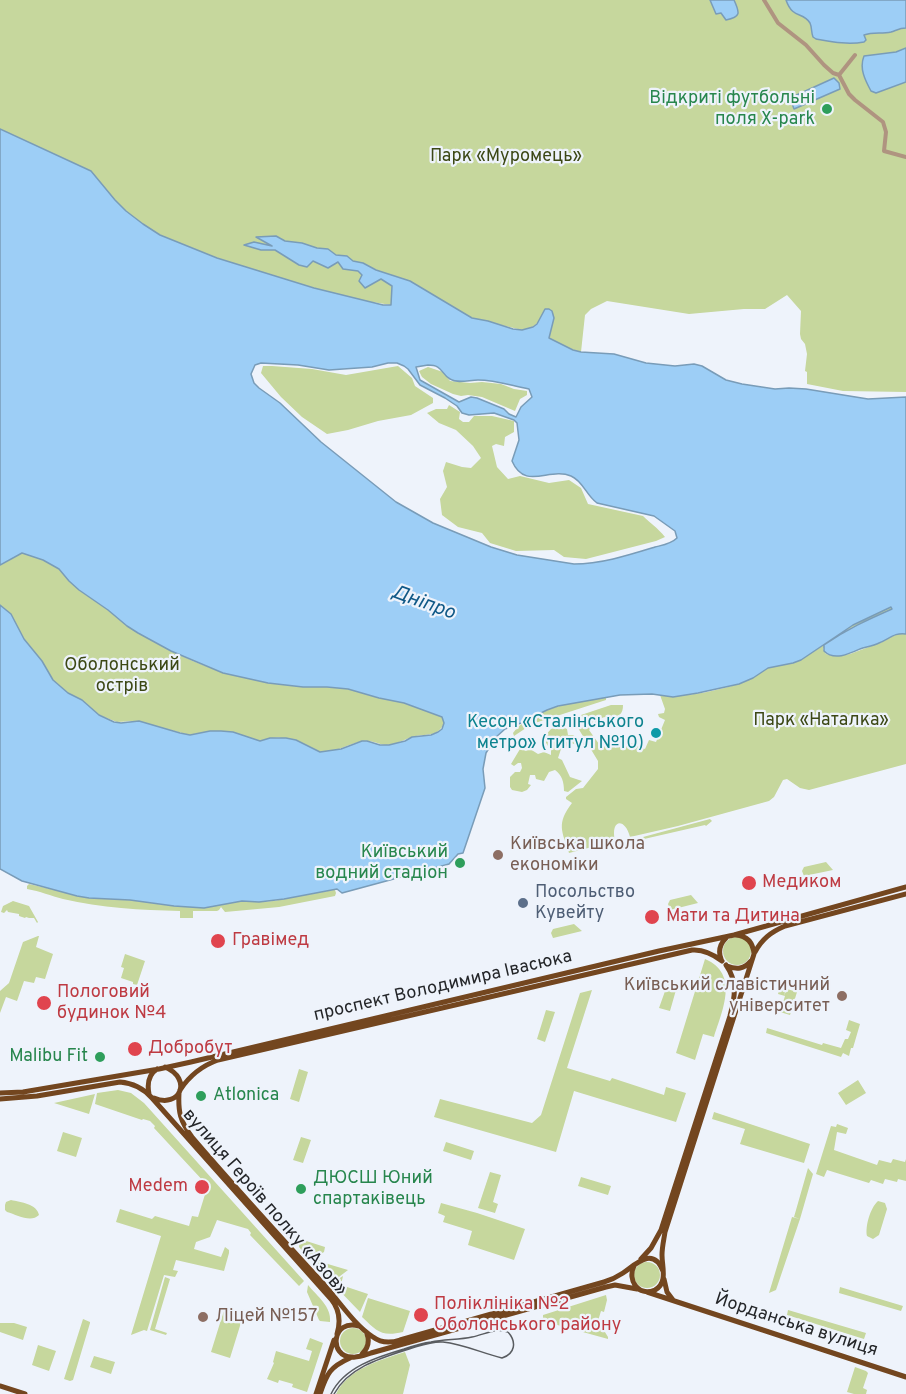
<!DOCTYPE html>
<html>
<head>
<meta charset="utf-8">
<style>
	body { margin:0 }
	canvas { display:block; background:#eef3fb }
</style>
</head>
<body>
<canvas width="906" height="1394"></canvas>
<script>
const context = document.querySelector('canvas').getContext('2d');
context.lineJoin = 'round';
function fillPath(path, color) {
  context.fillStyle = color;
  context.fill(path, 'evenodd');
}
function strokePath(path, color, width, dash) {
  context.strokeStyle = color;
  context.lineWidth = width;
  context.lineCap = dash ? 'butt' : 'round';
  context.setLineDash(dash || []);
  context.stroke(path);
}
function label(font, color, halo, rows, align = 'center') {
  context.font = font + ' Overpass,sans-serif';
  context.lineWidth = 4.5;
  context.setLineDash([]);
  context.textBaseline = 'middle';
  context.strokeStyle = halo;
  context.fillStyle = color;
  for (const [text, x, y, turn = 0] of rows) {
    context.save();
    context.translate(x, y);
    context.rotate((+turn || 0) * Math.PI / 180);
    context.textAlign = isNaN(turn) ? turn : align;
    if (halo) context.strokeText(text, 0, 0);
    context.fillText(text, 0, 0);
    context.restore();
  }
}
const green = new Path2D(`
	M0,0H906V392L843,391L807,384V372L805,371L807,354L805,344L801,339L800,334L801,311L787,295L765,309H744L689,314L607,301L591,309L585,315L581,352L573,350L548,338L554,318L543,313C539,324 533,328 522,330L472,318L446,303L423,310L372,302L314,318L0,155Z
	M263,366H272L312,369L346,375L398,366L412,378L415,386L433,398V403L411,415L378,421L348,430L327,434L302,417L281,397L261,373Z
	M428,367L443,372L450,381L470,383L482,382L501,384L514,389L527,391V395L520,399L515,411L482,397L468,395L461,396L453,394L431,384L422,377L419,371Z
	M449,405L460,412L459,419L463,422H469L474,416H492L514,421V432L505,437L504,446L496,444L492,446L497,467L508,479L520,476L549,483L569,480L581,488L588,504L643,516C651,524 657,527 665,537L656,541L586,559L564,557L554,550L516,551L490,543L482,533L458,527L442,515L440,499L447,487L443,471L446,462L462,467L471,468L481,458L473,446L456,430L439,423L427,413L436,409H447Z
	M21,553L58,563L69,581L79,590L108,610L138,633L171,651L193,661L223,673L268,683L303,687H327L348,689L379,698L404,703L442,717L444,723C438,738 425,733 413,737C404,739 396,745 386,745C379,745 372,740 364,741C351,742 334,754 320,752C306,750 294,740 281,738C273,736 266,741 258,740C250,739 243,735 236,733C225,730 202,732 190,735L135,721L117,722L99,715L82,700L68,693L53,680L42,661L24,639L11,614L0,605V565L6,562L5,560L13,558Z
	M891,607L892,609C876,616 830,635 823,649L826,654L833,656L850,654L882,642L897,634H906V764L809,790L800,788L787,779L783,780L774,797L769,801L678,826L630,837C625,817 610,819 615,841L569,853C562,831 556,824 572,803L566,799V797L576,789L583,788L598,769V761L572,718L611,705H623C623,722 610,713 600,719C596,722 592,727 589,730L599,744L601,741H605L616,748L622,739L645,749L649,740L656,742L665,720L659,717L658,714L664,713L665,709L660,695C679,699 730,689 748,680C756,677 761,670 768,668C779,664 790,664 801,660L853,625Z
	M606,697V700L532,724L514,736L513,733C532,707 576,702 606,697Z
	M560,726L567,729L568,735H573L577,738H581L585,744L584,747L571,743L567,745L566,748L562,746L558,758L562,760L570,777L582,781L568,792L564,791C564,782 562,775 555,770L549,772L544,781L536,779L535,775H530L528,784L531,785L527,790L522,792L512,790L510,787V777L515,772H520L522,768L521,763H518L514,766L511,764L520,749L526,751L530,749L538,754L544,752L551,755V748L548,746L543,738L551,729Z
	M710,819L712,821L706,826L705,825L644,839L643,837Z
	M826,862L833,870L804,876L802,871L804,867Z
	M29,884L89,898L130,900L165,905L194,907L219,905L242,901L259,902L273,901L333,890H335L336,893L335,896L279,907L225,912L221,907L219,910L217,911H193V918H180V911C141,910 101,908 63,899C51,896 40,891 27,889V886Z
	M691,895L698,903L670,910L668,904L670,900Z
	M13,901L29,906L38,922L37,923L34,918H29L26,917L25,918L19,916V914L8,912L7,910L4,913L1,912L3,906Z
	M574,924L582,931L553,938L551,933L553,929Z
	M38,936H39L36,947L53,954L45,979L36,977L34,983L24,981L17,1001L6,997L0,1013V991L9,983L23,942Z
	M723 951a14 14 0 1 1 28 0a14 14 0 1 1-28 0Z
	M125,954L145,961L137,985L133,984V982L121,978L124,968L121,967Z
	M705,959C740,974 722,1011 714,1037L703,1034L695,1060L676,1053Z
	M669,980L678,983L670,1011L659,1008Z
	M780,987L786,989L784,996L787,989L797,992L790,1015L780,1012L785,996L778,994Z
	M592,990L567,1068L610,1081L612,1078L664,1095L666,1087L686,1093L676,1122L574,1091L556,1152L434,1117L440,1099L532,1123L541,1115L580,993Z
	M546,1010L555,1012L545,1042L537,1039Z
	M849,1020L860,1024L853,1048H851L849,1056L843,1053L841,1057L766,1033L767,1028L822,1045L823,1043L841,1048L845,1039H848L851,1032L846,1030Z
	M299,1069L308,1072L299,1102L290,1099Z
	M858,1080L866,1093L846,1105L838,1093Z
	M118,1090L131,1093L144,1103L304,1281L299,1286L250,1235L251,1233L248,1229L217,1220L210,1237L196,1242L194,1249L221,1257L225,1247L229,1250V1253L224,1271L176,1260L173,1270L178,1271L175,1277L164,1275L147,1331L144,1330L131,1335L161,1236L116,1222L120,1209L152,1219L155,1216L189,1226L192,1216L198,1217L207,1188L206,1184L154,1128L155,1126L150,1121L143,1119L142,1120L95,1104L97,1093Z
	M95,1094L89,1114L54,1103Z
	M714,1112L810,1144L804,1163L740,1144L745,1129L712,1119Z
	M837,1124L848,1128L846,1134L837,1132L834,1150L877,1165L879,1160L891,1163L893,1159L905,1162L906,1159V1181L898,1179L897,1182L885,1179L883,1184L871,1180L869,1183L827,1170L824,1177L816,1174L831,1126L836,1127Z
	M63,1132L82,1138L76,1157L57,1151Z
	M301,1137L311,1140L303,1163L293,1160Z
	M446,1142L474,1151L471,1160L443,1151Z
	M808,1168L813,1174L800,1219L794,1217Z
	M490,1172L501,1175L493,1202L498,1204L495,1213L478,1208Z
	M581,1177L611,1186L608,1195L578,1186Z
	M11,1200C21,1202 37,1204 39,1215C31,1223 17,1215 7,1212L5,1210V1205L6,1202Z
	M878,1201L885,1203L887,1209L879,1235L873,1239L867,1236C865,1227 870,1208 878,1201Z
	M441,1203L477,1213L525,1229L514,1260L468,1245L472,1231L443,1222L445,1216L438,1213Z
	M792,1217L800,1219L776,1290L769,1293Z
	M300,1239L325,1247L324,1252L319,1255V1259L321,1262L348,1270L331,1283L299,1247Z
	M634 1275a13 13 0 1 1 26 0a13 13 0 1 1-26 0Z
	M343,1276L341,1285L368,1294L360,1312L332,1283Z
	M165,1277L170,1279L155,1329L167,1333L166,1335L150,1330Z
	M308,1285C317,1296 332,1307 330,1322L320,1321L319,1320L307,1292Z
	M840,1287L903,1306L901,1311L839,1293Z
	M606,1295L607,1300L604,1312L601,1311L598,1321L601,1322L600,1324L608,1337V1339L543,1321V1315Z
	M368,1298L410,1311L403,1332C381,1337 377,1331 362,1317Z
	M225,1307L244,1313L230,1358L211,1352Z
	M788,1310L866,1333L864,1339L787,1315Z
	M83,1319L90,1322V1323L73,1380L70,1381L64,1379Z
	M0,1323H14L27,1327L23,1340L0,1332Z
	M340 1341a13 13 0 1 1 26 0a13 13 0 1 1-26 0Z
	M310,1338L323,1343L307,1392L292,1387L293,1384L279,1380L278,1383L267,1379L274,1363L273,1362L276,1351L309,1361L312,1351L306,1349Z
	M38,1345L56,1351L49,1371L32,1365Z
	M405,1352L410,1365L403,1394H336C348,1369 380,1360 405,1352Z
	M94,1356L115,1362L111,1374L90,1367Z
	M855,1367L866,1371L868,1373L863,1388L867,1390L866,1394H854L847,1392Z`);
const water = new Path2D(`
	M710,0H734C740,13 741,17 726,20L721,13L716,14Z
	M786,0H906V28C900,28 897,30 891,32C882,34 873,32 864,35L866,40L864,42C848,45 833,42 816,39L813,37C811,32 812,27 810,23C803,11 793,20 786,0Z
	M906,48V82L876,93L871,91C865,80 859,68 864,56L896,52Z
	M834,78L839,83L840,89L794,109L790,98Z
	M0,129L91,171L115,200L126,211L143,224L160,235L217,258L314,288L383,305H391L392,286L381,279L365,288L359,281L362,275L358,271L343,269L338,262L328,268L313,261L307,267L299,265L275,250H261L244,245L254,242L272,246L256,237L276,236L285,241L302,243L317,248L328,249L336,255L347,256L353,261L363,263L376,270L410,281L472,318L488,321L513,329L522,330L533,327L537,324L545,309H549L552,311L554,318L549,338L573,350L581,352L614,354L646,363L675,366L694,364L702,366L726,380L742,384L775,389L789,388L806,389L868,399L906,397V634C895,632 889,639 879,643C873,646 866,647 860,649C849,654 834,661 824,651V645C847,629 867,620 892,609L891,607L853,625L801,660L793,663L768,668L753,678L739,684L698,693L673,697L652,694L620,695L558,706L547,710L521,723L505,729L495,738L486,753L483,769L485,788L463,853L458,854L449,864L342,893L337,889L284,899L259,902L242,901L204,908L174,906L130,900L89,898L77,896L22,881L0,869V605L11,614L24,639L42,661L53,680L68,693L82,700L99,715L114,722L121,723L139,721L180,733L190,735L210,731H221L233,732L260,741L270,738H286L296,740L320,752L341,749L362,741H367L380,745H389L405,741L412,737L431,735L438,732L442,729L444,723L442,717L404,703L379,698L348,689L327,687H303L268,683L223,673L171,651L138,633L127,626L108,610L79,590L69,581L59,569L43,560L22,553L0,565ZM261,363L298,365L329,370L372,367L388,363H397L404,366L408,369L420,385L445,398L457,406L462,413L469,415L494,413L514,420L517,423L519,440L512,461C525,491 549,467 571,476C583,481 586,495 597,503L654,516L675,531L677,538C671,544 663,545 655,547C629,555 601,564 574,564L517,555L491,547L433,523L396,502L321,442L280,403L259,388L254,383L251,374L255,365ZM428,365C443,365 440,373 450,379C458,384 469,380 478,380C496,380 512,386 529,389L532,397L521,407L516,417L509,414L504,409L477,398L471,397L459,402L420,380L416,367Z`);
const minor = new Path2D(`
	M764,0L778,23L806,45L824,65L833,73L839,75L849,94L855,100L883,122L886,132L884,151L906,157
	M839,75L855,55`);
const major = new Path2D(`
	M755,952C762,939 771,932 785,926L906,894
	M721,959C718,951 720,944 726,938
	M727,966C737,970 744,969 751,961
	M180,1090C190,1075 201,1066 218,1060L692,950C704,949 713,954 722,961
	M0,1093L23,1092L159,1069L191,1062L659,951L734,935L906,887
	M179,1093C178,1112 180,1121 192,1137C233,1185 277,1233 320,1280C337,1298 353,1324 373,1337C381,1343 391,1343 400,1340L604,1282C611,1280 617,1277 623,1273C636,1264 653,1246 663,1271
	M149,1094C147,1084 148,1075 157,1069
	M154,1098C180,1109 193,1079 165,1067
	M0,1099L37,1096L120,1082C133,1083 143,1088 152,1098L331,1299C340,1310 341,1321 337,1334
	M641,1259L651,1248L661,1230L730,1016C735,997 738,982 726,965
	M634,1266C627,1280 638,1297 655,1290C668,1283 662,1267 662,1255C662,1247 664,1239 665,1232L754,954C753,943 748,936 736,935
	M664,1279L667,1292L673,1300
	M647,1292L906,1377
	M359,1326C332,1318 328,1357 352,1357C358,1358 365,1355 371,1353L606,1287L615,1285L637,1289
	M362,1354C368,1348 370,1342 367,1334
	M0,1386L25,1394
	M316,1394L334,1340
	M320,1394C327,1373 330,1367 350,1358`);
const tram = new Path2D(`
	M331,1394C344,1367 377,1357 404,1349C413,1346 422,1343 431,1342C444,1339 459,1340 472,1337C484,1335 496,1327 508,1332C517,1342 515,1354 502,1358C482,1353 463,1344 443,1342C433,1341 422,1345 412,1348C384,1357 349,1366 334,1394`);
const markers = [
	[827,109,6,"#2e9e5b"],
	[656,733,6,"#0f9aa8"],
	[498,855,6,"#8d6e63"],
	[460,863,6,"#2e9e5b"],
	[749,883,8,"#e0444e"],
	[523,903,6,"#5c6f8a"],
	[652,917,8,"#e0444e"],
	[218,941,8,"#e0444e"],
	[842,996,6,"#8d6e63"],
	[44,1003,8,"#e0444e"],
	[135,1049,8,"#e0444e"],
	[100,1057,6,"#2e9e5b"],
	[201,1096,6,"#2e9e5b"],
	[202,1187,8,"#e0444e"],
	[301,1189,6,"#2e9e5b"],
	[421,1315,8,"#e0444e"],
	[203,1317,6,"#8d6e63"]
];
const leisureNames = [
	["Відкриті футбольні",815,99],
	["поля X-park",815,120],
	["Київський",448,853],
	["водний стадіон",448,874],
	["Malibu Fit",88,1057],
	["Atlonica",213,1096,"left"],
	["ДЮСШ Юний",313,1179,"left"],
	["спартаківець",313,1200,"left"]
];
const parkNames = [
	["Парк «Муромець»",506,157],
	["Оболонський",122,666],
	["острів",122,687],
	["Парк «Наталка»",821,721]
];
const cultureNames = [
	["Кесон «Сталінського",644,723],
	["метро» (титул №10)",644,744]
];
const educationNames = [
	["Київська школа",510,845],
	["економіки",510,866],
	["Київський славістичний",830,986,"right"],
	["університет",830,1007,"right"],
	["Ліцей №157",215,1317]
];
const healthNames = [
	["Медиком",762,883],
	["Мати та Дитина",666,917],
	["Гравімед",232,941],
	["Пологовий",57,993],
	["будинок №4",57,1014],
	["Добробут",148,1049],
	["Medem",188,1187,"right"],
	["Поліклініка №2",434,1305],
	["Оболонського району",434,1326]
];
const serviceNames = [
	["Посольство",535,893],
	["Кувейту",535,914]
];
const streetNames = [
	["проспект Володимира Івасюка",443,987,-13],
	["вулиця Героїв полку «Азов»",264,1203,49],
	["Йорданська вулиця",796,1326,18]
];
const waterNames = [
	["Дніпро",423,604,20]
];
fillPath(green, '#c6d79d');
fillPath(water, '#9dcef6');
strokePath(water, '#799cb8', 1.5);
strokePath(minor, '#af9480', 4);
strokePath(major, '#73461f', 5);
strokePath(tram, '#595c60', 1.5);
for (const [x, y, r, color] of markers) {
  const dot = new Path2D();
  dot.arc(x, y, r, 0, 2 * Math.PI);
  context.fillStyle = color;
  context.fill(dot);
  strokePath(dot, '#eef3fb', 2);
}
label('18px', '#27864d', '#eef3fb', leisureNames, 'right');
label('18px', '#3c4815', '#eef3fb', parkNames);
label('18px', '#0d838f', '#eef3fb', cultureNames, 'right');
label('18px', '#785e54', '#eef3fb', educationNames, 'left');
label('18px', '#be3a42', '#eef3fb', healthNames, 'left');
label('18px', '#4e5e75', '#eef3fb', serviceNames, 'left');
label('18px', '#242629', '#eef3fb', streetNames);
label('italic 20px', '#115987', '#eef3fb', waterNames);
</script>
</body>
</html>
